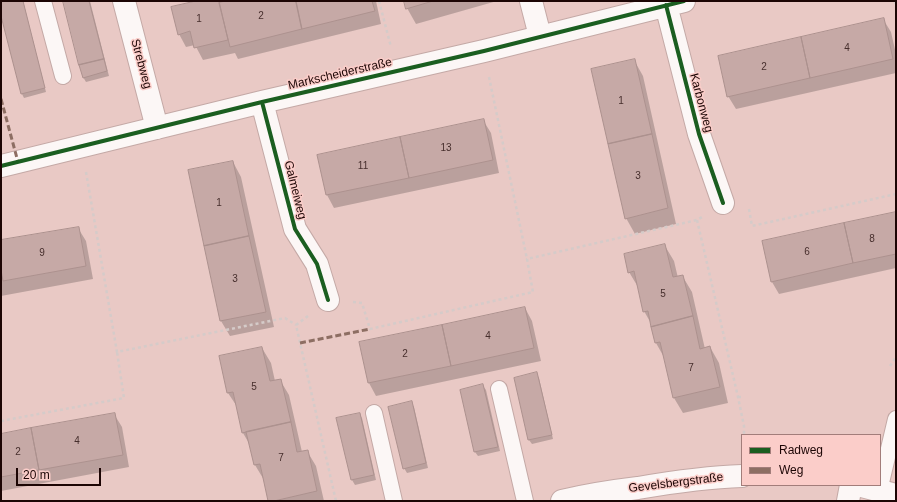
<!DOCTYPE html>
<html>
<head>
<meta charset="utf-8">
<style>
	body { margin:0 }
	#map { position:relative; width:897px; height:502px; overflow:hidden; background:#e9c9c5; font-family:Helvetica,sans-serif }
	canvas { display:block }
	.frame { position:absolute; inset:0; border:2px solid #1c0504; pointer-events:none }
	.legend { position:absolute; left:741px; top:434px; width:140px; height:52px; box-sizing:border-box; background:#fbcdc9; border:1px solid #a27d7a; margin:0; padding:5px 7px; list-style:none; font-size:12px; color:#1c0504 }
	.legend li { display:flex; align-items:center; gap:8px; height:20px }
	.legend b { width:20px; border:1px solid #a27d7a }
	.scale { position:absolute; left:16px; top:468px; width:85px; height:18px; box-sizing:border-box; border:2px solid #1c0504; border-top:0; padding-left:5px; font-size:12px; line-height:14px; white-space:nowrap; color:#1c0504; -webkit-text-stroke:3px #fbcdc9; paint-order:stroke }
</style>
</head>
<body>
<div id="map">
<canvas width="897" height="502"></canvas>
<div class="frame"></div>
<ul class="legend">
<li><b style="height:5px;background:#1b5e20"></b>Radweg</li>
<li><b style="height:5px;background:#8d6e63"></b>Weg</li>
</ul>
<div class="scale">20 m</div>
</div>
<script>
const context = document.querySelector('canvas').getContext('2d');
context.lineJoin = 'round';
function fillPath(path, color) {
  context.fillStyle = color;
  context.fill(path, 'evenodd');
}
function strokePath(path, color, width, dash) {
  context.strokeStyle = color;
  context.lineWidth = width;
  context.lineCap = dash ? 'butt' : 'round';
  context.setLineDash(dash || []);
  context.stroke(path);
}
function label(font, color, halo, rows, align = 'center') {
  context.font = font + ' Helvetica,sans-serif';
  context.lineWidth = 3;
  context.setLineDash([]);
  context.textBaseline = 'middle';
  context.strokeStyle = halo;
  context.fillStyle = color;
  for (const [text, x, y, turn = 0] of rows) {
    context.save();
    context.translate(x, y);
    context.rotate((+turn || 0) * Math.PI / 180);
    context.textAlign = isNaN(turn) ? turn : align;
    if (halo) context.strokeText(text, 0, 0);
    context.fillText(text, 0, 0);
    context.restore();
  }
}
const shadow = new Path2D(`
	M1,1H23L46,92L24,98L22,94L1,12Z
	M65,1H90L109,76L86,82L83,77Z
	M200,1H219L220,3L229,1H376L381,24L238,59L235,53L203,60L195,45L186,47L179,34Z
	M405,1H497L416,24L407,8Z
	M883,19L891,32L896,54V73L736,109L728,96Z
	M634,60L643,76L676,224L635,234L626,218Z
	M483,120L491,133L499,173L334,208L327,195Z
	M233,162L241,177L274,327L230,336L221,321L189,171Z
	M896,213V268L779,294L772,282Z
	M78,228L86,241L93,279L1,296V241Z
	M665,246L674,261L678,278L683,277L692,292L705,349L710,347L719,363L728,403L683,413L674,398L665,359L656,343L653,327L644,311L638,287L629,272Z
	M525,308L532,321L541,361L376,396L369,383Z
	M262,348L271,363L275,381L280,380L289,395L302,452L307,451L316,466L324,501H269L264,480L255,465L250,445L243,433L238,408L228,393L220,357Z
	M536,374L539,378L553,439L532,444L529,440Z
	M483,386L486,390L500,451L478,456L475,452Z
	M411,402L414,407L428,468L407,473L404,468Z
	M114,414L122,427L129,467L1,491V435Z
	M359,414L362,418L376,480L355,485L352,480L338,419Z`);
const building = new Path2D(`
	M1,1H23L45,88L21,94L1,16Z
	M63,1H89L104,59L79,65Z
	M196,1H219L228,40L194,48L190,31L178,35L171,7Z
	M225,1H296L302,29L230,47L219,3Z
	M296,1H372L375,11L302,29Z
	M404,1H433L406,9Z
	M884,18L893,59L810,78L801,37Z
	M801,37L810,78L727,97L718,56Z
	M104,59L107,71L83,78L79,65Z
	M635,59L652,134L608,144L591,69Z
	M484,119L493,160L409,178L400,137Z
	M652,134L668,208L625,219L608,144Z
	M400,137L409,178L326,195L317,155Z
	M233,161L249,236L204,246L188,170Z
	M896,212V254L853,263L844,223Z
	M844,223L853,263L771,282L762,241Z
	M79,227L86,266L3,281L1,270V240Z
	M249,236L266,312L220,321L204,246Z
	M665,244L673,277L683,275L693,316L651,327L648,311L643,312L634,271L628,273L624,254Z
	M525,307L534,348L451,366L442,325Z
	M693,316L700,349L710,346L720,387L673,398L660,342L655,343L651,327Z
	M442,325L451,366L368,383L359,342Z
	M262,347L270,381L281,379L291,422L242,433L233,392L227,393L219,356Z
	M537,372L552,435L528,440L514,378Z
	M483,384L498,447L474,452L460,390Z
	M412,401L426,463L403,469L388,407Z
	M115,413L123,455L39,470L31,428Z
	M360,413L374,475L351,480L336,418Z
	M291,422L297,452L308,450L317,491L274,501H268L260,464L254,465L246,432Z
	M31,428L39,470L1,477V434Z`);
const path = new Path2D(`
	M379,1L391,47
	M895,1L896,7
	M489,77L527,259
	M86,172L117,352L285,318L296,325
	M749,209L752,226L896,194
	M697,220L738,397L744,426V435
	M353,302L362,303L370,329L533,292L527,259L697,220L702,217
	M308,316L296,325L336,501
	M890,366L896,357
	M738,397H743
	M1,421L124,398L117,352`);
const lane = new Path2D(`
	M43,1L63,76
	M499,389L525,501
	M374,413L394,501
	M879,491L896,419`);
const street = new Path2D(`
	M124,1L157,128
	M531,1L540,36
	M666,5L699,134L723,203
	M262,102L295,229L317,264L328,300
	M1,166L262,102L484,51L684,1
	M858,485L896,495
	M562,501C587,495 613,491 638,488C673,482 707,477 742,476
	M848,501L851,485`);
const quiet = new Path2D(`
	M1,99L18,162
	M300,343L370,329`);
const cycleway = new Path2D(`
	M666,5L699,134L723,203
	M262,102L295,229L317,264L328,300
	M1,166L262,102L484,51L684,1`);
const numberNames = [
	["2",261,16],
	["1",199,19],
	["4",847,48],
	["2",764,67],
	["1",621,101],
	["13",446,148],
	["11",363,166],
	["3",638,176],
	["1",219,203],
	["8",872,239],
	["6",807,252],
	["9",42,253],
	["3",235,279],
	["5",663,294],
	["4",488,336],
	["2",405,354],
	["7",691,368],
	["5",254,387],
	["4",77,441],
	["2",18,452],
	["7",281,458]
];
const streetNames = [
	["Strebweg",141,64,75],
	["Markscheiderstraße",340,74,-13],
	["Karbonweg",701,103,75],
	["Galmeiweg",295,190,76],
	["Gevelsbergstraße",676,483,-7]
];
fillPath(shadow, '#0003');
fillPath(building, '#c6a9a6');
strokePath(building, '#ac918e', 1);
strokePath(lane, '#c4a9a6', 18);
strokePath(street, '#c4a9a6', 24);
strokePath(path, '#d5cbc9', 2.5, [3, 3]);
strokePath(lane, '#fcf7f6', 16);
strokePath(street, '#fcf7f6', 22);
strokePath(quiet, '#8d6e63', 3, [6, 3]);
strokePath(cycleway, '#1b5e20', 4);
label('10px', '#462e2c', null, numberNames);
label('12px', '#1c0504', '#fbcdc9', streetNames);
</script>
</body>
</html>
